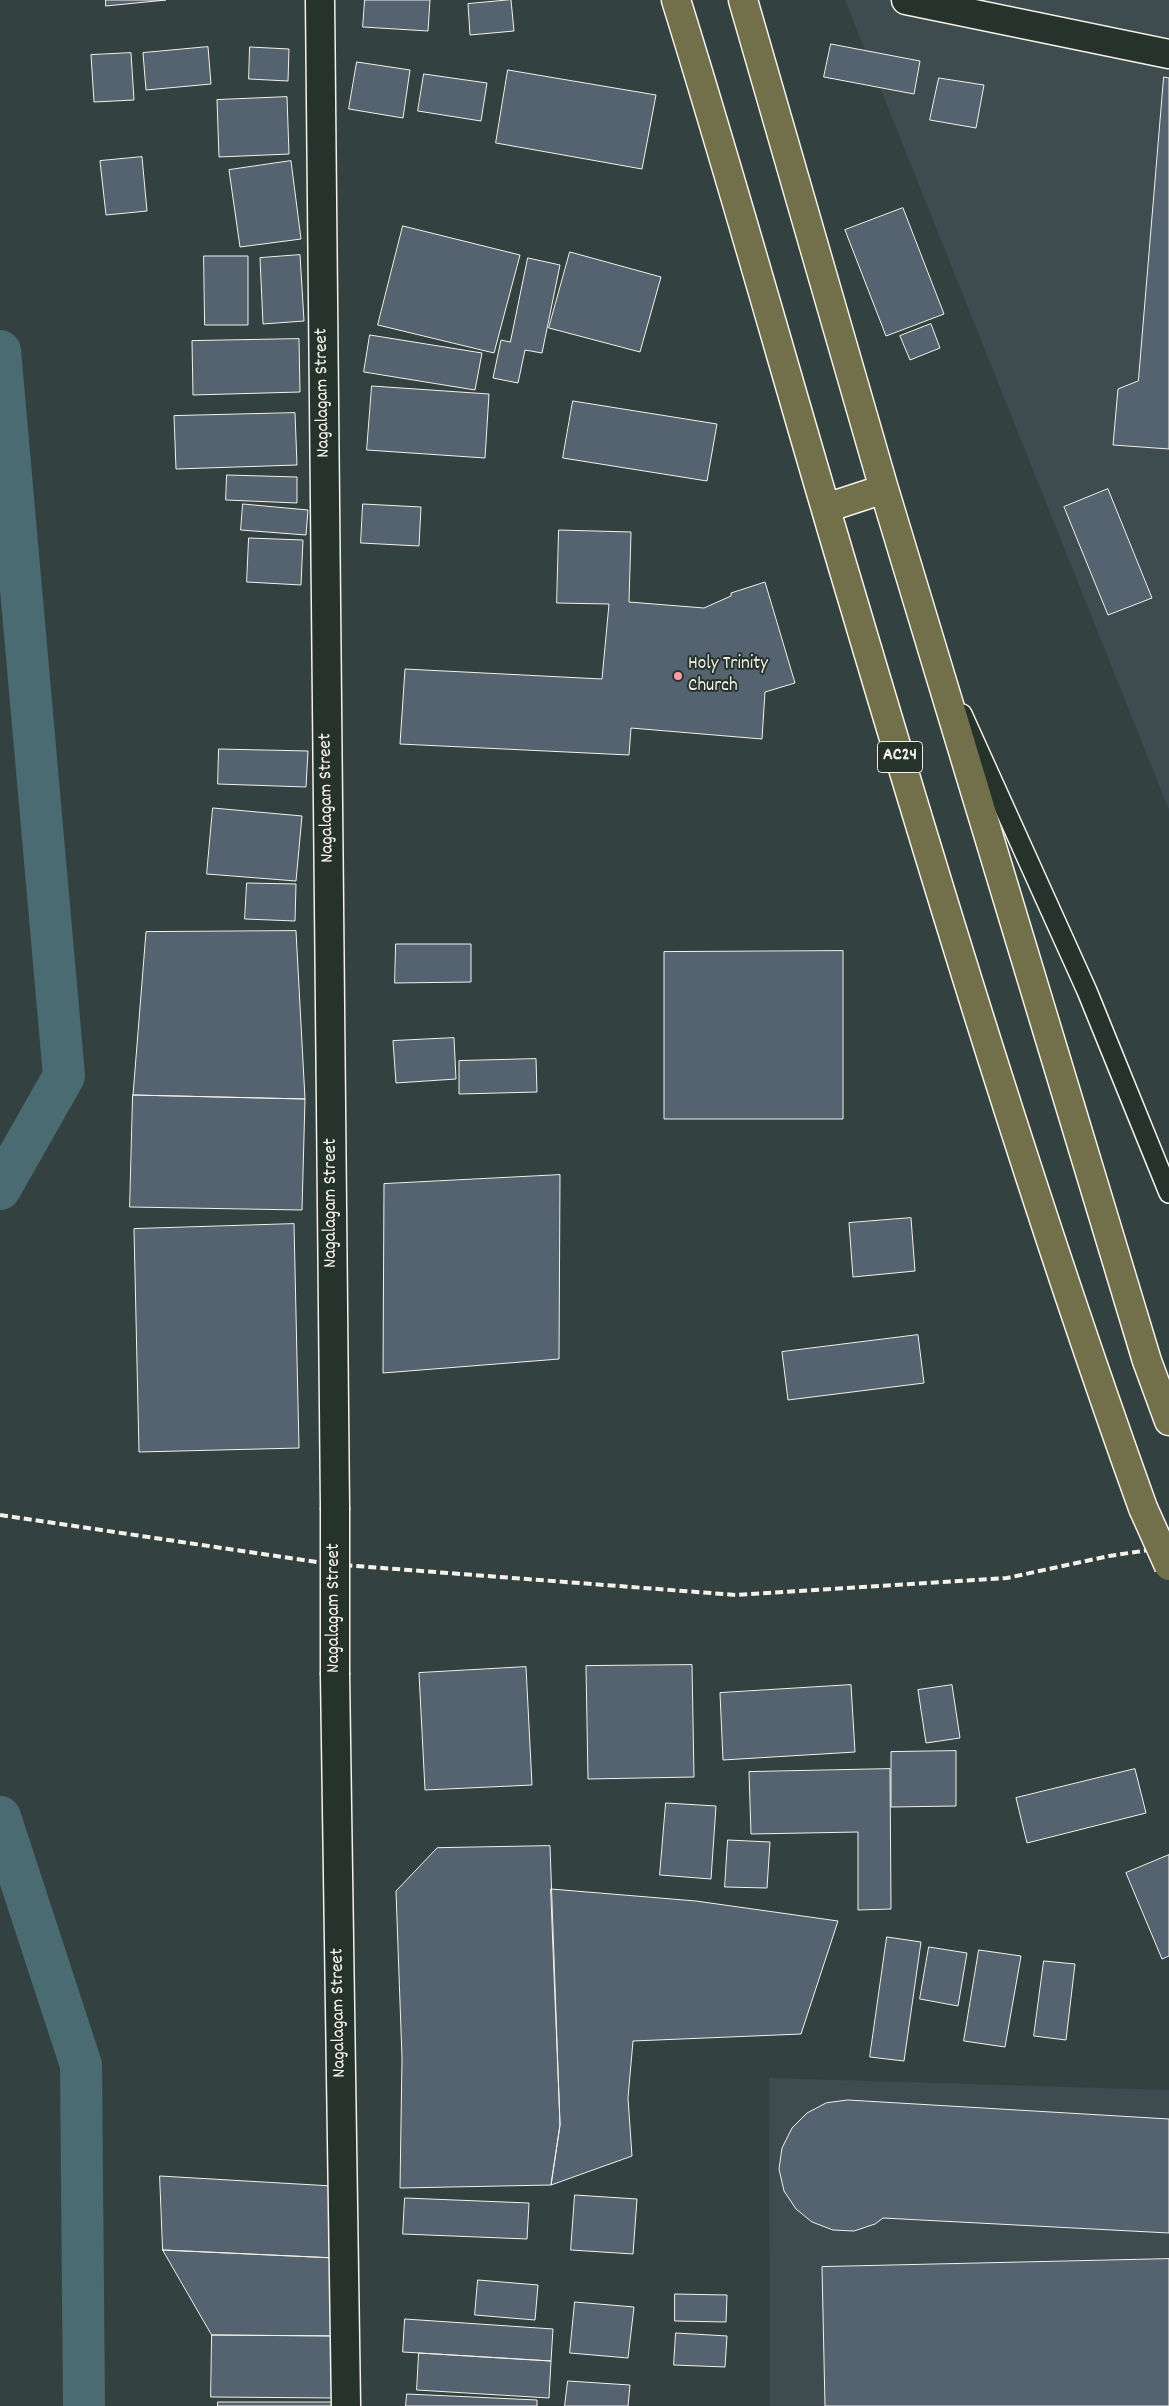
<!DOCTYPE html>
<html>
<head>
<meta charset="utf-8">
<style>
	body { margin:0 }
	canvas { display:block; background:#344141 }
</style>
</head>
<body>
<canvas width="1169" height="2406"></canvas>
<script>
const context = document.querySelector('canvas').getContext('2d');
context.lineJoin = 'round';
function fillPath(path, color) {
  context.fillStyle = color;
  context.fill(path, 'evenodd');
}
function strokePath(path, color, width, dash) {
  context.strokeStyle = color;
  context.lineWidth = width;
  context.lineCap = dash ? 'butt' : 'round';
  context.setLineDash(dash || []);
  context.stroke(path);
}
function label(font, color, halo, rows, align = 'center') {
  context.font = font + ' Dekko,sans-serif';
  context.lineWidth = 4;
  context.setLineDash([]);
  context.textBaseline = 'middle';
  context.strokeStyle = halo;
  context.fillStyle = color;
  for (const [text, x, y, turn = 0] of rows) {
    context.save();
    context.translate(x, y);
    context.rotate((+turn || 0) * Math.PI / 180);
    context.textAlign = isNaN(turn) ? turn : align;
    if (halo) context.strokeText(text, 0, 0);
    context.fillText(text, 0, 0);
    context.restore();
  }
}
const built = new Path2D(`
	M845,0H1169V810Z
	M769,2078L1169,2090V2406H770Z`);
const canal = new Path2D(`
	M0,351L64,1076L0,1189
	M0,1817L81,2065L84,2406`);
const building = new Path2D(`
	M106,0H166L106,6Z
	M365,0H430L428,31L363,27Z
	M511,0L514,31L470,35L468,4Z
	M831,44L920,61L914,94L824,77Z
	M208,47L211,84L146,90L143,53Z
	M250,47L289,49L288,81L249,79Z
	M131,53L134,100L94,102L91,55Z
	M357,62L410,70L403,118L349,109Z
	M508,70L656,95L642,169L496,143Z
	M424,74L487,83L481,121L418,111Z
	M1164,77L1169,78V449L1113,445L1118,389L1138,381Z
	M939,78L984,85L976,128L930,120Z
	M287,97L289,154L219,157L217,100Z
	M142,157L147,211L106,215L100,161Z
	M291,161L301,239L240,247L229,170Z
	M903,208L944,314L886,336L845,230Z
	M403,226L520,255L494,353L378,325Z
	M570,252L661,277L640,352L549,328Z
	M300,255L304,321L263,324L260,258Z
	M204,256H248V325H205Z
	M528,258L560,265L542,353L525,350L518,383L493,378L501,340L510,342Z
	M931,324L940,348L910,360L900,336Z
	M370,335L482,353L475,390L364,372Z
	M299,339L300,392L193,395L192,341Z
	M372,386L489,394L485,458L367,450Z
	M573,401L717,424L707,481L563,458Z
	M295,413L297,465L176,469L174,416Z
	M227,475L297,477V503L226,500Z
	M1108,489L1152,598L1108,615L1064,507Z
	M243,504L308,510L306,535L241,530Z
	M363,504L421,507L419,546L361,543Z
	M559,530L631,532L629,602L704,608L731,596V593L765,582L795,683L765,692L762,739L631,728L629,755L400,744L405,669L602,679L609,604L557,603Z
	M249,538L303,540L301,585L247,582Z
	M219,749L308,751L306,787L218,784Z
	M213,808L302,816L296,881L207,874Z
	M247,883L296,884L295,921L245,919Z
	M296,931L305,1099L133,1095L146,932Z
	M396,944H471V982L395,983Z
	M843,951V1119H664V952Z
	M454,1038L456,1079L396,1083L393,1041Z
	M536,1059L537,1092L459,1094V1061Z
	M133,1095L305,1099L302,1210L130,1207Z
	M560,1175L559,1359L383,1373L384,1184Z
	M911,1218L915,1271L853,1277L849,1223Z
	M294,1224L299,1448L139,1452L134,1229Z
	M918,1335L924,1383L788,1400L782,1352Z
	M692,1665L694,1777L588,1779L586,1666Z
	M526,1667L532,1785L425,1790L419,1673Z
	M851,1685L855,1752L723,1760L720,1693Z
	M952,1685L960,1738L926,1743L918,1690Z
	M956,1751V1806L891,1807V1752Z
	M890,1769L891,1909L858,1910V1832L751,1834L749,1772Z
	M1135,1769L1146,1813L1027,1843L1016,1798Z
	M666,1803L716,1806L711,1879L660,1875Z
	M728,1840L770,1842L767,1888L725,1887Z
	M550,1846L560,2125L551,2185L400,2188L402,2058L396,1891L437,1848Z
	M1169,1855V1956L1162,1959L1126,1873Z
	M551,1889L696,1901L838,1921L801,2034L633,2041L628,2098L632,2156L551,2185L560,2125Z
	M887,1937L921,1942L904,2061L870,2057Z
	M929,1947L967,1953L958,2006L920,1999Z
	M979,1950L1021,1956L1005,2047L964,2041Z
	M1044,1961L1075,1964L1066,2040L1034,2036Z
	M848,2100L1169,2119V2233L883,2218L875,2224L854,2231L833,2230L812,2222L796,2209L784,2191L779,2169L782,2148L792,2128L807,2113L826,2103Z
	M160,2176L332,2186L335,2258L163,2250Z
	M575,2195L637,2199L633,2254L571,2250Z
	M405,2198L529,2203L527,2239L403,2234Z
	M163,2250L335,2258L338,2336L212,2335Z
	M1169,2259V2406H825L822,2267Z
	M478,2280L538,2285L535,2320L475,2315Z
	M675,2294L727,2295L726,2322L675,2321Z
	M575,2302L634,2307L628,2358L570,2353Z
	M405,2319L553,2329L551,2361L403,2352Z
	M676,2333L727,2336L725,2367L674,2365Z
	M212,2335L338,2336L337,2398L211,2397Z
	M419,2353L551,2361L549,2398L417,2390Z
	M568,2381L630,2385L628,2406H565Z
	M407,2394L537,2400V2406H406Z
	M218,2402H335V2406H218Z`);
const lane = new Path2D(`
	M962,714L1087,991L1169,1193`);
const secondary = new Path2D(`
	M320,0L335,1507
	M906,0L1169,54
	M335,1675L346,2406`);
const primary = new Path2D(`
	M676,0C738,199 793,401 853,601C943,905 1036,1210 1143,1508
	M743,0L884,489L1147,1361L1169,1421
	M826,508L884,489`);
const rail = new Path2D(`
	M0,1515L330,1564L736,1595L1007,1578L1109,1556L1169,1547`);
const secondaryBridge = new Path2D(`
	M335,1675V1507`);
const primaryBridge = new Path2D(`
	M1143,1508L1169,1566`);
const markers = [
	[678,676,5,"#ff9aa2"]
];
const shields = [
	[900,757,45]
];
const shieldNames = [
	["AC24",900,757]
];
const streetNames = [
	["Nagalagam Street",324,393,-91],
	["Nagalagam Street",328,798,-91],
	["Nagalagam Street",332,1203,-90],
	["Nagalagam Street",335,1608,-90],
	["Nagalagam Street",340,2013,-91]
];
const poiNames = [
	["Holy Trinity",688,665],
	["Church",688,687]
];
fillPath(built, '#3e4b4f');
strokePath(canal, '#4a6b71', 42);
fillPath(building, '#55626f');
strokePath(building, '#f4f1e8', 1);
strokePath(lane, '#f4f1e8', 22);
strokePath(secondary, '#f4f1e8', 31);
strokePath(primary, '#f4f1e8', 31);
strokePath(lane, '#26332d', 19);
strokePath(secondary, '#26332d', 28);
strokePath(primary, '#71704a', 28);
strokePath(rail, '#f4f1e8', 4, [8, 4]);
strokePath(secondaryBridge, '#f4f1e8', 31, []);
strokePath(primaryBridge, '#f4f1e8', 31, []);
strokePath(secondaryBridge, '#26332d', 28);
strokePath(primaryBridge, '#71704a', 28);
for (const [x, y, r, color] of markers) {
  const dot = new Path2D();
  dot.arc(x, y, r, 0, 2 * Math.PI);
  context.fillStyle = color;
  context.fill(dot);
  strokePath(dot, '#26332d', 2);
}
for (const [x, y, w] of shields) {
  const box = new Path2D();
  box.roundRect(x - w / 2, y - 15.5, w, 31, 4);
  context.fillStyle = '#26332d';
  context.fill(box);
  strokePath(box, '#f4f1e8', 1);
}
label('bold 18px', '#f4f1e8', null, shieldNames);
label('19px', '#f4f1e8', '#26332d', streetNames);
label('19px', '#f4f1e8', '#26332d', poiNames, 'left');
</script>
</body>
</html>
